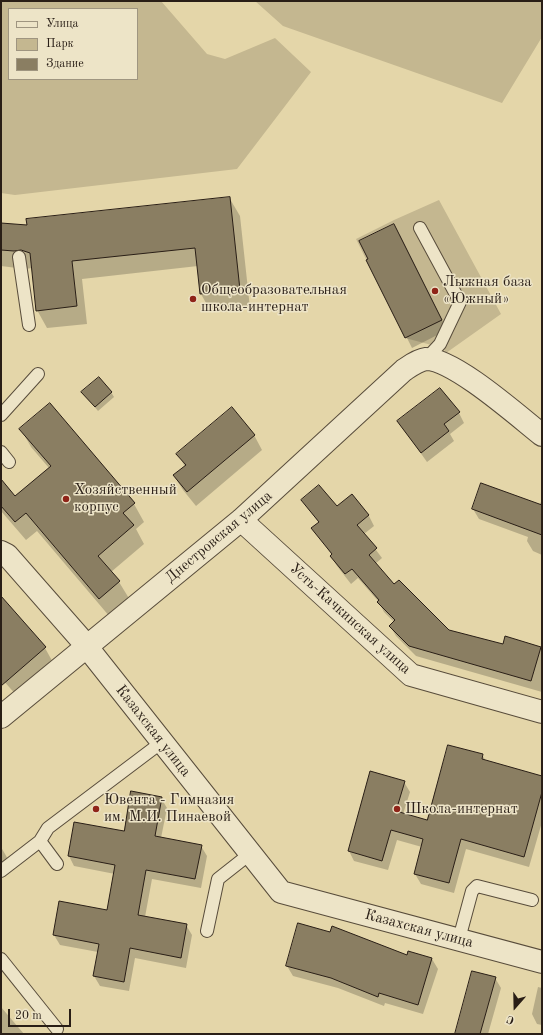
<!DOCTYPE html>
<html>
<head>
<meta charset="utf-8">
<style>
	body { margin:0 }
	#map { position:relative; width:543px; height:1035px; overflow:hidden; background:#e4d6a9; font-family:"Old Standard TT",serif }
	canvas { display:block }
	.frame { position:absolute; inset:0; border:2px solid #291e16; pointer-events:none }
	.legend { position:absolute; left:8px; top:8px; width:130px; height:72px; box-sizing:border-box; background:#ede4c7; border:1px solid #9f9580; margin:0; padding:5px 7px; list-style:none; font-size:12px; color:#291e16 }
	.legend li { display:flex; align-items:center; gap:8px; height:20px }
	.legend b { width:20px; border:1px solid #9f9580 }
	.north { position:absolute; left:495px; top:987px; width:40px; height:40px; -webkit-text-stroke:3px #ede4c7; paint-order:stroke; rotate:200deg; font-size:11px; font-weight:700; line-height:16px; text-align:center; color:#291e16 }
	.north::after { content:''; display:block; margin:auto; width:14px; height:18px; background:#291e16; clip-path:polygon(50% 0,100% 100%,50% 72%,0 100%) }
	.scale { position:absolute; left:8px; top:1009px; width:63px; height:18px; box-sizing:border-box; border:2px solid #291e16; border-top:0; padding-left:5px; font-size:12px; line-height:14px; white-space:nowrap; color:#291e16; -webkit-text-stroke:3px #ede4c7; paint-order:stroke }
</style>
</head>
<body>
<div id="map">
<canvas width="543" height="1035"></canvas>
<div class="frame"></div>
<ul class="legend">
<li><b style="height:5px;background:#ede4c7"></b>Улица</li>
<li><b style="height:11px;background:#c4b790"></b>Парк</li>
<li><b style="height:11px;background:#8a7e62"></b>Здание</li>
</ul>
<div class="north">С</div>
<div class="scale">20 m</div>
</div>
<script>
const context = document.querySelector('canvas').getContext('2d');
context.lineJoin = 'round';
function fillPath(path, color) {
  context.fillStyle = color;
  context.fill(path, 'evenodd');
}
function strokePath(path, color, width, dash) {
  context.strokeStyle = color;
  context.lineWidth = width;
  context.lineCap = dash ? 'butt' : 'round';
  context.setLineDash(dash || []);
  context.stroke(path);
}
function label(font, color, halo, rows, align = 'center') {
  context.font = font + ' "Old Standard TT",serif';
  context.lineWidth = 3;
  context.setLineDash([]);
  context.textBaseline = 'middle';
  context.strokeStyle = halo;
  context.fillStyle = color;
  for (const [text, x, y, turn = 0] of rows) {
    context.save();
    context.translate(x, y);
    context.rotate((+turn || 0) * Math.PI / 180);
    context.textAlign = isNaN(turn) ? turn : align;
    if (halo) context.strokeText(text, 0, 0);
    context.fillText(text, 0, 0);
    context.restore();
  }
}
const green = new Path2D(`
	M1,1H161L207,54L225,59L275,38L311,72L237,169L15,195L1,193ZM9,9H137V79H9Z
	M255,1H542V37L502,103L283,26Z
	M439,200L501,314L446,353L443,348L405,338L356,239L394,220Z`);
const shadow = new Path2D(`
	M230,199L240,216L250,308L211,312L201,294L198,266L82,279L87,324L47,328L37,310L32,268L25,269L1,266V224L28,226Z
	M400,235L447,330L412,348L368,260Z
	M111,392L114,397L98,411L83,393Z
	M459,413L464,423L450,434L454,441L427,462L398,421Z
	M21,429L134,504L144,522L136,529L144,544L111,572L119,582L130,600L110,617L37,531L26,540L1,511V481L15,497L49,468L31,447Z
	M254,435L262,450L196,506L183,490L174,476L185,467L178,454Z
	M352,496L369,516L374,526L364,534L382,558L375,564L394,586L448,630L503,645L506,638L542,649V692L416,656L396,636L390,626L394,622L384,612L378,601L358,578L351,584L337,566L331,556L332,555L313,529L319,523L302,500L337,508Z
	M541,502L542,503V555L533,551L527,541L528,537L479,519L473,509L539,505Z
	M1,598L45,648L55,666L19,698L1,678Z
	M482,755L486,761L542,777V822L529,867L466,849L454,893L421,884L415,874L422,847L397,840L388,870L354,861L349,851L404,782L410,792L403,814L428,821Z
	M161,798L167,808L161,838L201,846L207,856L201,888L152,879L145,917L186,925L192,935L186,968L135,958L129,991L100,986L94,976L98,952L60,945L54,935L108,911L115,874L74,866L69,856L124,832Z
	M1,847L9,861L1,867Z
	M432,959L438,969L423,1014L385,1003L384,1006L338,988L293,976L287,966Z
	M495,978L501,988L488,1034H456Z
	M538,987L542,988V1025L537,1024L532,1014Z
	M1,1007L24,1034H1Z`);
const building = new Path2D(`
	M230,197L240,290L200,294L195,248L72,261L77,306L36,311L30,253L21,250L14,251L1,250V223L27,225L26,219Z
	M394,224L442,320L405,338L366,260L368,259L359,241Z
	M99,377L112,392L95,407L81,392Z
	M440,388L460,412L444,424L449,431L421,453L397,421Z
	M50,403L135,503L123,513L134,525L98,556L120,581L99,599L26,513L15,522L1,506V479L15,496L51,466L19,429Z
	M232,407L255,435L187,492L173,475L186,465L176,454Z
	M481,483L542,505V535L472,509Z
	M319,485L337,506L352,494L369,515L357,525L377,548L369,555L394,584L399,580L449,630L503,644L505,636L541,647L531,681L409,646L389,626L395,620L377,602L379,600L352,569L345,574L330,556L332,554L311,528L319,522L301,500Z
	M1,596L46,647L1,686Z
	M448,745L483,754L482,759L542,776V792L524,857L461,839L449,883L414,874L423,839L391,830L382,861L348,851L370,771L405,781L396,811L427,820Z
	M131,791L162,797L155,836L202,845L195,879L146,870L138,915L187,924L181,958L130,948L124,982L93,976L99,944L53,935L59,901L107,910L115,865L68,856L74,822L124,831Z
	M298,923L330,932L332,926L407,955L408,951L432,958L418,1005L379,993L378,997L331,978L286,966Z
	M472,971L496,977L480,1034H455Z`);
const service = new Path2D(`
	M420,228L460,302L440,344L426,359
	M19,257L29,325
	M1,415L38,374
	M1,452L9,462
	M57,864L40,841L48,828L162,742
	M1,871L40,841
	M207,931L218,879L251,853
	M459,939L472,891L477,886L532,900
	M1,959L57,1029`);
const minor = new Path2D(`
	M241,520L411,675L542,712
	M1,552L7,555L79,637L281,892L542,962
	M1,717L241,520L404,370C410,366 418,360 426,359C454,359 518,416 542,435`);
const markers = [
	[435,291,4,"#8f2418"],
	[193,299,4,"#8f2418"],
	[66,499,4,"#8f2418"],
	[96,809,4,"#8f2418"],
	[397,809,4,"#8f2418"]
];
const poiNames = [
	["Лыжная база",443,282],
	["«Южный»",443,299],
	["Общеобразовательная",201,290],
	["школа-интернат",201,307],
	["Хозяйственный",74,490],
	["корпус",74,507],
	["Ювента - Гимназия",104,800],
	["им. М.И. Пинаевой",104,817],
	["Школа-интернат",405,809]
];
const streetNames = [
	["Днестровская улица",219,537,-40],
	["Усть-Качкинская улица",350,619,42],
	["Казахская улица",153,731,52],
	["Казахская улица",419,929,15]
];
fillPath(green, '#c4b790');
fillPath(shadow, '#0003');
fillPath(building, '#8a7e62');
strokePath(building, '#291e16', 1);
strokePath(service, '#584c3b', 14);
strokePath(minor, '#584c3b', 24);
strokePath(service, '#ede4c7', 12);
strokePath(minor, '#ede4c7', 22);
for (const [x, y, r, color] of markers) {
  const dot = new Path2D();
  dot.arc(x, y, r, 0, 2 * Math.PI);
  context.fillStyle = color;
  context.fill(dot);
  strokePath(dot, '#ede4c7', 1.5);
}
label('15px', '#291e16', '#ede4c7', poiNames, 'left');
label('15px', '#291e16', '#ede4c7', streetNames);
</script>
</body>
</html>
